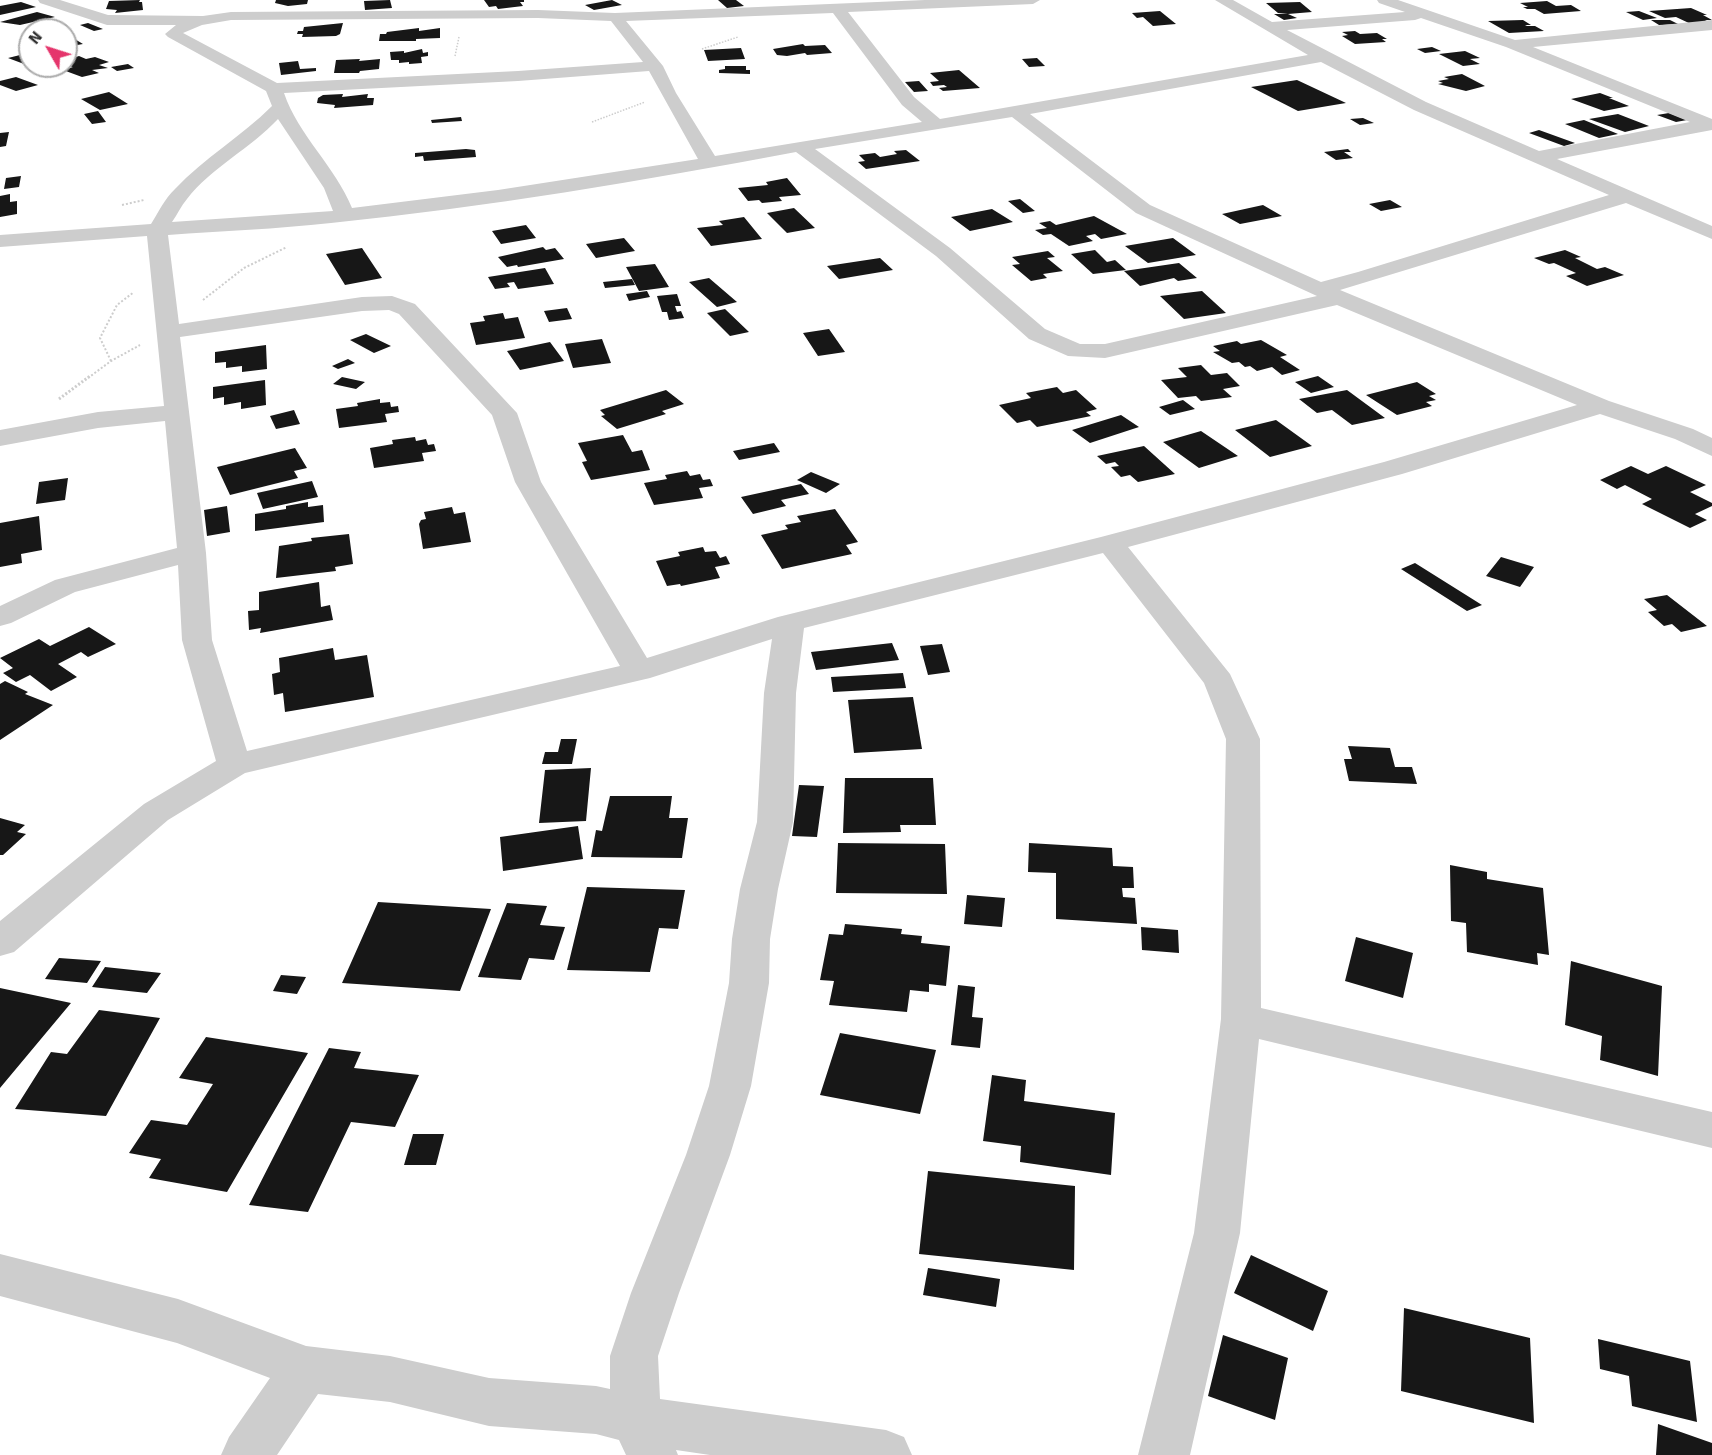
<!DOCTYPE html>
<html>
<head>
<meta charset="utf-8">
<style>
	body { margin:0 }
	#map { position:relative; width:1712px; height:1455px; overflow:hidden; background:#fff; font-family:Signika,sans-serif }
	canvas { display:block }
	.north { position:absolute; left:18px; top:18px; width:60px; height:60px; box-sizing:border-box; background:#fff; border:2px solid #acacac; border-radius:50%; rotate:309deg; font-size:16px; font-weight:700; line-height:24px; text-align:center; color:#303030 }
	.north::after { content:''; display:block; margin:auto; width:21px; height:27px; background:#e5356c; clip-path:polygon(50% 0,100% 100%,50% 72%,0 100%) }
</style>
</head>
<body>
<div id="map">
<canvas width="1712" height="1455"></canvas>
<div class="north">N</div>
</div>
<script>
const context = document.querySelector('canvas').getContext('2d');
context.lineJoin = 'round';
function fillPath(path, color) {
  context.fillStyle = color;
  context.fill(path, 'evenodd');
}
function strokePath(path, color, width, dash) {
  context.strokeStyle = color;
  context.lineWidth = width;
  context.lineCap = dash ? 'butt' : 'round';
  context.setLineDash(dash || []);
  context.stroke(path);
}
const building = new Path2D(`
	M140,0L139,2H142L143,10L115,13L117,10L106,9L109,1Z
	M276,0H308L307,4L288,6L275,3Z
	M390,0L392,8L365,10L364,1Z
	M484,0H524V2H520L523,6L498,9L496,6L489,7Z
	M612,0L622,5L594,10L585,5Z
	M718,0H736L744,6L727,8Z
	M1547,1L1556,6L1571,5L1581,11L1544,14L1535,9H1527L1523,7H1528L1520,3Z
	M21,2L36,7L0,15V6Z
	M1300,2L1312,12L1288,14L1297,18L1284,20L1274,14H1288L1278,13L1266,3Z
	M1691,8L1707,15H1703L1712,20H1705L1711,23L1691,24L1676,17L1665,18L1649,11Z
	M1160,11L1176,24L1153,26L1143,17L1137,18L1132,13Z
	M1639,11L1657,18L1643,20L1626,12Z
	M37,12L55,17L20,25L0,22Z
	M1523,20L1531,25H1525L1527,26H1535L1544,31L1509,33L1488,21Z
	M1651,20H1670L1678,24L1659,25Z
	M88,23L103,29L94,31L80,25Z
	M343,23L340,34L336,36L302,37L303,34H297L298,31H303L304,27Z
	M419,28V31L440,28V38L416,39V41H379L380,34H386L387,32Z
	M1355,31L1360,34L1377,33L1387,39H1382L1386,42L1355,44L1342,36L1348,35L1342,32Z
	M66,38H73L83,44L66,47Z
	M803,44L805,46L825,45L832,53L807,55L805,53L787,56L777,55L773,49Z
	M1432,47L1441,51L1425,53L1417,49Z
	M741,48L745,59L708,61L704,50Z
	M422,49L423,53L428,52V56L421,57L422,63L409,64V62L399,63V60H391L390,52L404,51V53Z
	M1465,51L1480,58L1470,59L1480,64L1463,66L1439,54Z
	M20,55L30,59V62L24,64L8,58Z
	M79,56L86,59L95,57L109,62L99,65L108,68L92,70L99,73L82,77L63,70L73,67L66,66V63L70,62L66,60Z
	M1037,58L1045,66L1029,67L1022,59Z
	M360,59L359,61L380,59L379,69L360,71L359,73H334L336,60Z
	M298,61L300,69L316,68V71L281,75L279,63Z
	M128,64L134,68L117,71L111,67Z
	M725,66H746V70H750V74L719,73V70L725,69Z
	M959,70L980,88L943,91L939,88L947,87L944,85L933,86L930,82L939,81L930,73Z
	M1462,74L1485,86L1466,91L1438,84L1443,83L1438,81L1449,79L1444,77Z
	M16,77L38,85L16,91L0,85V81Z
	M1297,80L1346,103L1298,111L1251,87Z
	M919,81L928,91L914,92L905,82Z
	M109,92L128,104L100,110L81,99Z
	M1600,93L1613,98H1609L1629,106L1604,111L1571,99Z
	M343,94L342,97L368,94L367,98H374L373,105L334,108L335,105L317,103L318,98L323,95Z
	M98,111L106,122L92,124L84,114Z
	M1669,113L1687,120L1676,122L1657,115Z
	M1618,114L1649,126L1625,132L1589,119Z
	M461,117L462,121L432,123L431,120Z
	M1363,118L1374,123L1360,125L1350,119Z
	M1584,120L1618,134L1599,138L1565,124Z
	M1539,130L1575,143L1564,146L1529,133Z
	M9,132L6,146L0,147V133Z
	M466,149L475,150L476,157L424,161L423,156L415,157V153Z
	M1348,149L1351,152H1344L1353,158L1336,160L1324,152Z
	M906,150L920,161L866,169L858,162L865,161L859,155L875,153L880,157L897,154L894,151Z
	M21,176L19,187L4,189L6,178Z
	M787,178L801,195L779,197L782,201L762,203L759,200L748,201L738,188L768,185L766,182Z
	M10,194V202L17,201V214L0,217V196Z
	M1020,199L1035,211L1023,213L1008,201Z
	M1390,200L1402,207L1381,211L1369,204Z
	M1263,205L1282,216L1240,224L1222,214Z
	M794,208L815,228L787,233L767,213Z
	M992,209L1013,222L970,231L951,217Z
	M1094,216L1127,234L1101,239L1095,234L1086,236L1093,241L1069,246L1051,234L1043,235L1035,230L1047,228L1039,223L1050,221L1056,225Z
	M744,217L762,239L711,246L697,228L723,225L719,221Z
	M526,225L536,238L501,244L492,231Z
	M624,238L635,251L596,258L586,244Z
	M1173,238L1196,255L1148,263L1125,246Z
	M543,247L546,250L555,248L564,259L518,267L517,265L507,267L498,257Z
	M362,248L382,278L345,285L326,254Z
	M1095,250L1107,262L1115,260L1126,270L1093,274L1071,254Z
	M1565,250L1581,257L1575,258L1597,269L1605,267L1624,275L1587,286L1566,276L1576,273L1554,263L1549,264L1534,258Z
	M1048,251L1055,257L1047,258L1063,271L1043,274L1047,278L1031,281L1012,265L1020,264L1012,257Z
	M880,258L893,270L839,279L827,266Z
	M1179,263L1197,278L1178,281L1174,278L1140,286L1124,271Z
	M655,264L669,287L639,291L626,267Z
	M545,268L554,284L518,289L514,282L507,283L510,287L495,289L488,277Z
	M709,278L737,302L717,307L689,282Z
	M632,279L635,285L605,288L603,282Z
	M647,291L650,297L629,301L626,294Z
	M1202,291L1226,313L1184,319L1160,296Z
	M677,294L681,306H675L677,312L681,311L684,318L669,320L667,312H662L657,296Z
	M567,308L572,319L549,322L544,311Z
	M725,309L749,332L730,336L707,313Z
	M503,313L505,319L518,317L525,338L476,345L470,323L485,321L483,316Z
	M829,329L845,352L818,356L803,333Z
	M366,334L391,346L374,353L350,340Z
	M602,339L611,363L573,368L565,344Z
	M1261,340L1287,355L1280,357L1300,370L1282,375L1272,367L1257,371L1250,366L1245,367L1239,362L1232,363L1213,352L1220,351L1213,346L1237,341L1241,344Z
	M550,342L564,361L520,370L507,351Z
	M266,345L267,369L242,372V366L226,368V362L215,363V352Z
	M348,359L355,363L338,369L332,366Z
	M1201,365L1211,375L1227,373L1240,386L1223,389L1232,397L1201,401L1196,396L1178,398L1161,380L1187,377L1178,368Z
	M1318,376L1334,387L1311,393L1295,382Z
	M342,377L365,382L356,389L333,384Z
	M265,380L266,405L241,409V402L224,405V397L213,399V387Z
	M1417,382L1436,394L1429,396L1436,400L1426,402L1432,406L1397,415L1366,395Z
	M1057,387L1063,393L1076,390L1097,409L1086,412L1091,416L1037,427L1030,420L1017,423L999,405L1031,398L1026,393Z
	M666,390L684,404L662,411L666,414L617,429L601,416L605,415L600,410Z
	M1347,390L1385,418L1352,425L1332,410L1317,413L1299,399Z
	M380,399V403L390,402L391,407L398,406L399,412L385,414L387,422L339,428L336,409L358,406L357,403Z
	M1183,400L1195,409L1170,415L1159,407Z
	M294,410L300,424L276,429L270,416Z
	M1121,415L1139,427L1090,443L1072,430Z
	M1276,420L1312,446L1270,457L1235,430Z
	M1201,431L1238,456L1199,468L1163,442Z
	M623,435L632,452L642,450L650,470L591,480L582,462L587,461L578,443Z
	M415,437L416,441L426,439L428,445L434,444L436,451L422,453L424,461L374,468L370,448L393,444L392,440Z
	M774,443L780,452L739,460L733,451Z
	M1144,446L1175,474L1138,482L1130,475L1121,477L1111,467L1119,466L1115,462L1106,464L1097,456Z
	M295,448L307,468L294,471L298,478L230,495L217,467Z
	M1631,466L1648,474L1666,466L1706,485L1690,492L1712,503V506L1695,514L1707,520L1690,528L1642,504L1652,499L1625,485L1617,489L1600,480Z
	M687,471L690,476L700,474L703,480L710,479L713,486L699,488L703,498L654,505L644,483L667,479L665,475Z
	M811,472L840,484L826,493L797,480Z
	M68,478L65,500L36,504L39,482Z
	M312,481L318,497L263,509L257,493Z
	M801,484L809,494L781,500L786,506L753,514L741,497Z
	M308,502V507L323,505L324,522L255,531V514L286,509V506Z
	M227,506L230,532L207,536L204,510Z
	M452,507L454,514L465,512L471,542L423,549L419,524L421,520L426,519L424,512Z
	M835,509L858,542L846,545L852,554L782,569L761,535L788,529L785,525L801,522L797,516Z
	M39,516L42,550L21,554L22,563L0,567V523Z
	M349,534L353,564L335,567L336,571L276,578L279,546L312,541L311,538Z
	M703,547L705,552L716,551L720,558L726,556L730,564L715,567L720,578L681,586L680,584L667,586L656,561L680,556L678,552Z
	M1501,557L1534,567L1520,587L1486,576Z
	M1415,563L1482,605L1467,611L1401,569Z
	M319,582L321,607L330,605L333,620L260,633L261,628L249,630L248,611L259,610V592Z
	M1667,595L1707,626L1681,632L1672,624L1664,626L1648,612L1657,610L1644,599Z
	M89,627L116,644L88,657L81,652L58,664L77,677L51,691L30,675L16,682L3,673L13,668L0,658L39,639L50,646Z
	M892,643L899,660L816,670L811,652Z
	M942,644L950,672L928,675L920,646Z
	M333,648L335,660L367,655L374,697L285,712L283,693L274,695L272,674L280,672L279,658Z
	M903,673L906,688L833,692L831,677Z
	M5,681L28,692L25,694L53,705L0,740V684Z
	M913,697L922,749L854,753L848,700Z
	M561,739H577L572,764H542L545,752H558Z
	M1348,746L1390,748L1395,767H1412L1417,784L1349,781L1344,759H1352Z
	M591,768L586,821L539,823L545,770Z
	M845,778H933L936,825H900L901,832L843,833Z
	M799,785L824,786L817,837L792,836Z
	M610,796H672L669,818H688L682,858L591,857L596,830L602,831Z
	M0,818L25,825L17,832L26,834L3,855H0Z
	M578,826L583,859L503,871L500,837Z
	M838,843L945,844L947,894L836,893Z
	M1029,843L1112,848L1113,866L1133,867L1134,888H1122L1123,897L1135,898L1137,924L1056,919V873L1028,872Z
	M1450,865L1487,872V879L1543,888L1549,955L1537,953L1538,965L1467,952L1466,923L1451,921Z
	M587,887L685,890L678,929L659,928L650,972L567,970Z
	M967,895L1005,898L1002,927L964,924Z
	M378,902L491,909L460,991L342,983Z
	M507,903L547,906L540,925L565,927L554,960L529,958L521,980L478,977Z
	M845,924L902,929L901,934L922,936L921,943L950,946L946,986L929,984V992L910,990L907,1012L829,1005L834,981L820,980L829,934L843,935Z
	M1141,927L1178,930L1179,953L1142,950Z
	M1356,937L1413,953L1403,998L1345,981Z
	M59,958L101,961L87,983L45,979Z
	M1571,961L1662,986L1658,1076L1600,1060L1602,1036L1565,1025Z
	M105,967L161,973L147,993L92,987Z
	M281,975L306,977L297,994L273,991Z
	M958,985L975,987L972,1017L983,1018L980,1048L951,1045Z
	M0,988L71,1003L0,1088Z
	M99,1010L160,1018L106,1116L15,1109L51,1052L67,1054Z
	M840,1033L936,1050L920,1114L820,1095Z
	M206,1037L308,1053L227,1192L149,1178L161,1159L129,1153L151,1120L187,1125L213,1084L179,1078Z
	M329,1048L361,1052L354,1068L419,1075L395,1127L351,1122L308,1212L249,1205Z
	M992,1075L1026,1080L1024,1101L1115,1113L1111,1175L1020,1162L1021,1146L983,1141Z
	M413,1134H444L436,1165H404Z
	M928,1171L1075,1186L1074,1270L919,1254Z
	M1251,1255L1328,1291L1313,1331L1234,1293Z
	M928,1268L1000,1279L996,1307L923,1295Z
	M1404,1308L1530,1338L1534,1423L1401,1391Z
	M1223,1335L1288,1358L1275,1420L1208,1396Z
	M1598,1339L1690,1361L1697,1422L1632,1406L1629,1376L1600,1369Z
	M1658,1424L1712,1443V1455H1656Z`);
const pathFar2 = new Path2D(`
	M702,49L738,37
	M455,56L459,37
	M592,122L645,102`);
const pathFar1 = new Path2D(`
	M122,205L144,200
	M203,300L244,268L287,247
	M111,361L100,338L117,305L134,292
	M88,378L111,361L140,345`);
const path = new Path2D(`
	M59,399L90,376`);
const minor = new Path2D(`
	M38,0H60L108,15L203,16L231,12L538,10L615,13L925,0H1040L1033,4L848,12L914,97L940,119L1308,55L1215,0H1233L1272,22L1405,12L1379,3L1377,0H1398L1515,40L1712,20V30L1533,47L1712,119V130L1557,159L1712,226V239L1626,203L1340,290L1609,401L1693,429L1712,438V456L1675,439L1600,414L1402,474L1128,547L1230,674L1260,739L1261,1008L1712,1112V1148L1259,1039L1240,1233L1190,1455H1138L1194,1233L1221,1019L1226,739L1204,683L1103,553L804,628L796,693L793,822L778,889L770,939L769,983L751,1086L730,1155L679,1293L658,1356L660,1399L886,1430L904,1437L912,1455H710L676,1450L678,1455H626L619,1440L596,1434L489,1426L390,1402L318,1394L277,1455H221L229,1437L270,1378L177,1343L0,1296V1254L178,1299L306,1346L390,1356L489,1378L596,1386L610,1389V1356L631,1293L686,1155L709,1086L729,983L732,939L740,889L757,822L764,693L772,639L650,678L245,773L168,820L14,952L0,956V921L144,804L216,761L182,640L178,565L75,592L11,623L0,626V606L55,580L177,548L165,421L98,428L0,446V430L98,412L164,406L147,236L0,247V235L151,224C158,213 165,198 175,189C204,158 242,136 272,106L266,91L168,37L165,34L176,25H107L40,3ZM833,13L902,105L922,122L715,156L676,93L663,66L626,21ZM538,18L611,21L643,62L518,71L277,83L183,33L202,25L231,20ZM1421,18L1506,47L1690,122L1539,151L1426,102L1287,30L1415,20ZM1321,62L1414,110L1609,195L1358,272L1321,282L1150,205L1030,114ZM649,71L698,159L498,190L352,208C335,166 298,135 284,93L518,81ZM1012,117L1136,213L1317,296L1105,344H1080L1045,329L950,248L815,149ZM278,119L324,188L333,211L172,222C177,215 181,206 187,199C211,168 251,148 278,119ZM796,152L936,256L1029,339L1068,356L1105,358L1337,305L1577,405L1384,462L1101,537L778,617L647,658L541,482L517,413L415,304L392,296L362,297L179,324L168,235C222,231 277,229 331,223C487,207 642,181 796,152ZM389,310L399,314L492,415L515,482L620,666L247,751L212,640L206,553L180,337L362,311Z`);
fillPath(building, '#171717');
strokePath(pathFar2, '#cdcdcd', 1.5, [1.5, 1.5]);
strokePath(pathFar1, '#cdcdcd', 2, [2, 2]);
strokePath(path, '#cdcdcd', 3, [2, 2]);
fillPath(minor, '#cdcdcd');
</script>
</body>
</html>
